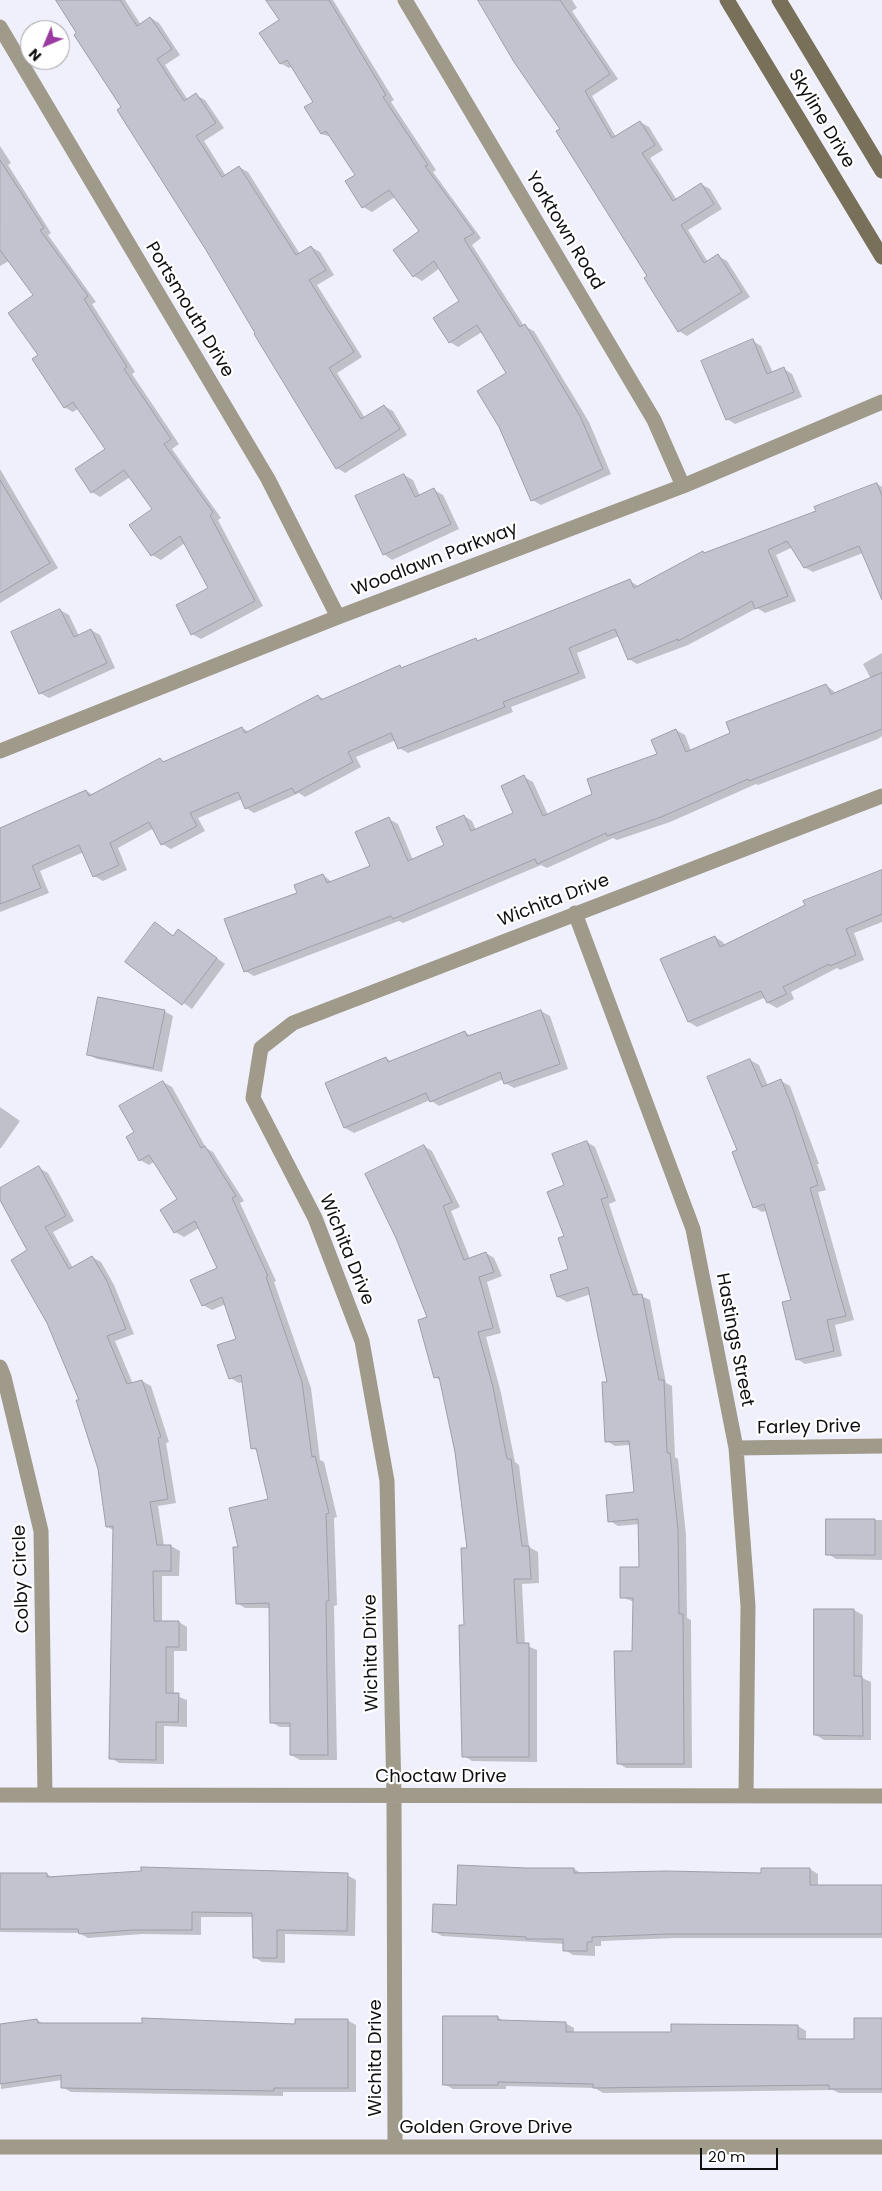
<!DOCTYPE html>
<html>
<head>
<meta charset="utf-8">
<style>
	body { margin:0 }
	#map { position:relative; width:882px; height:2191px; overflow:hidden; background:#f0f0fc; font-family:Poppins,sans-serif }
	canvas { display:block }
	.north { position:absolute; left:20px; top:20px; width:50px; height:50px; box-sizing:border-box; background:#fff; border:1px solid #9f9fa0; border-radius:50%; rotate:225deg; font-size:14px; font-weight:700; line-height:20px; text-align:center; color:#0f0f12 }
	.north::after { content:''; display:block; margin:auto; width:18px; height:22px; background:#9a39a0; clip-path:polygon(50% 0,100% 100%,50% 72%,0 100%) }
	.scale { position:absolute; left:700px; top:2148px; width:78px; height:22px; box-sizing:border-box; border:2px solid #0f0f12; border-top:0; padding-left:6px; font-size:15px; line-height:18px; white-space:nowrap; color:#0f0f12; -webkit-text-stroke:4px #fff; paint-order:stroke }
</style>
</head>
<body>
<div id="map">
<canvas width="882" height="2191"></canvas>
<div class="north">N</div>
<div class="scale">20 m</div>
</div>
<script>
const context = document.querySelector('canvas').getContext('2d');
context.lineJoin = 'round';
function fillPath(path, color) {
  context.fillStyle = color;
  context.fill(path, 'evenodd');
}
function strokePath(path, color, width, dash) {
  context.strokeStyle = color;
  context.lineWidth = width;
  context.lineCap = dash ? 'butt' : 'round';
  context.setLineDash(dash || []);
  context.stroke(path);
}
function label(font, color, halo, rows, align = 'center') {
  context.font = font + ' Poppins,sans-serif';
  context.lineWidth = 4.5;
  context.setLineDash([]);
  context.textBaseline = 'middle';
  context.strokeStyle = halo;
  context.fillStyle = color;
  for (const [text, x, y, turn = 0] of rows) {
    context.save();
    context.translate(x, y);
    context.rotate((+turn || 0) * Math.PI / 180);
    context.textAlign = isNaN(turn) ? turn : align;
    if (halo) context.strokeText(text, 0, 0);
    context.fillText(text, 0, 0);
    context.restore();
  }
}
const shadow = new Path2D(`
	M57,0H125L141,25L151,18L159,23L180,55L165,65L188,100L196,95L205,100L224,128L204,141L226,176L239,167L248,172L300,254L311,247L320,252L334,275L317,285L362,357L337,373L365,418L384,406L393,411L407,435L345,473L337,468Z
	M268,0H333L394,100L391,102L436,170L433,172L481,238L472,245L524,326L534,331L589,422L611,474L541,505L532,500L508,374L482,332L458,347L450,342L461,301L440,268L422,281L414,276L420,232L395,197L372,212L363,207L356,175L332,137L321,134L314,102L292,66L289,68L280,63L281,20Z
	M479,0H572L577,8L572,11L618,79L592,96L616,137L640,122L649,127L663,150L650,158L677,200L701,184L710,189L722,209L688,230L708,262L718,256L727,261L750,297L687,336L679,331L561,129Z
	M0,146L11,163L8,165L51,233L48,235L96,302L92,304L135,372L132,374L179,444L172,449L221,518L218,520L263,606L201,639L192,634L209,589L185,543L161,560L152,555L153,509L130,477L100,497L92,492L107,449L79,408L73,412L64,407L40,355L34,296L9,261L0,266Z
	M753,341L761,346L773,373L784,369L792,374L802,397L735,424L727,419Z
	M0,469L58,568L0,603Z
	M404,475L413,480L420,496L434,490L443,495L459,529L392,560L384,554Z
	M877,484L882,487V569L863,553L813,572L804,567L793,547L776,555L796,601L765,613L757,608L688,645L637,664L629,659L619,636L577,653L586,678L511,707L513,712L408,753L399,748L396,740L356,757L361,767L305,797L299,793L254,813L246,808L242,799L198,818L205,831L171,849L162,844L154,828L118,848L127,870L103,881L94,876L84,852L40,871L49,893L0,912V829L86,791L94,795L160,759L165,762L242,728L249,732L318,696L324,699L400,667L403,669L476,639L479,641L630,581L638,586L703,552L706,554L817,512Z
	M60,610L69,615L79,636L91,630L100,635L115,668L49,698L40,693Z
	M882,653V736L878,739L758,785L756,784L670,822L617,840L613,838L547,868L541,865L403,923L399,921L254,976L245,971L299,894L323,875L332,882L371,867L389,819L398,824L413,860L446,846L464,816L472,821L476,830L515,813L524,777L533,782L548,815L594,794L659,755L676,730L685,735L691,751L732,734L826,685L836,693L871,679L863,664Z
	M882,872V922L854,933L864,960L840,970L837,968L791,992L794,999L777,1008L768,1003L766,997L697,1027L689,1022L715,937L723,942L725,946Z
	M156,924L174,937L179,930L225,964L192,1009L127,962Z
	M164,1011L173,1016L162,1072L97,1059L88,1054Z
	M541,1011L550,1016L568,1069L514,1088L505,1083L504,1079L439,1106L430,1100L354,1133L345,1128L326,1084L386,1058L392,1062L465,1032L471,1036Z
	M750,1060L759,1065L768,1086L781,1081L790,1086L819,1164H817L826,1190L818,1192L854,1320L835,1325L842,1356L805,1364L797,1359L792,1301L767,1211L762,1212L754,1207L738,1151Z
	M163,1082L172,1087L206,1148L213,1152L244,1201L240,1203L276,1281L274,1282L311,1388L320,1460L324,1462L337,1517L334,1518L337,1605L334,1606L337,1760H300L291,1755V1727H280L271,1722L270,1608H245L237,1603L240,1548L270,1500L259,1452L252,1448L243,1382L239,1383L230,1378L238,1339L226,1304L212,1310L203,1305L218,1269L199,1228L184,1237L175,1232L161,1210L179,1199L155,1161L149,1165L140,1160L135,1132Z
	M0,1107L20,1121L1,1148H0Z
	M587,1142L595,1147L616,1201L609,1204L639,1295L650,1300L666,1383L672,1386L675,1457L678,1459L686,1535L687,1618L691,1620L692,1768H626L618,1763L634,1652V1602L622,1597L640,1568V1524L618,1526L610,1521L635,1493L630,1445L615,1446L607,1441L608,1383L591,1294L567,1302L558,1297L551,1276L569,1270L566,1236V1186Z
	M424,1146L432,1151L460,1207L451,1211L470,1259L486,1253L494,1258L502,1276L487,1282L501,1333L486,1337L501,1393L515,1462L519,1465L529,1547L538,1552L539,1583L522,1584L525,1645L537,1650V1762L472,1761L464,1756L469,1549L455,1452L441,1381L435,1377L429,1318Z
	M39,1168L48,1173L74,1221L53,1232L73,1268L92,1257L101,1262L114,1285L134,1334L115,1341L133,1384L142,1381L151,1386L169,1442L166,1443L176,1503L158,1506L164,1546H171L180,1551L179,1576H162V1622H179L187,1627V1651H174V1695L187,1700V1727L164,1726V1764L119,1763L111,1758L114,1530L107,1527L99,1469L80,1400L29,1251L0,1198V1189Z
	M828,1520H882V1560L836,1559L828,1554Z
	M854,1610L863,1615L862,1678L871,1682V1740H824L816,1735Z
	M574,1869L583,1874H762L810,1869L818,1874V1886H882V1938H676L601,1941V1946H595V1956L573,1955L565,1950V1944L442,1936L433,1931L457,1906L526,1870Z
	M0,1874H47L53,1878L347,1875L356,1880L355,1936L285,1934V1963L262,1962L254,1957V1917H201V1935L143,1934L88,1938L79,1933L0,1932Z
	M497,2017L504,2021L565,2023L574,2028V2034H672L798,2026L806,2031V2040L855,2041L882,2019V2093H839L833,2090L603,2093L595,2088L506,2086V2089H453L444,2084Z
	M37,2020L44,2024L296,2025L347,2020L356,2025V2092H283V2096L71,2092L62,2087V2080L1,2089L0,2026Z`);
const building = new Path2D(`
	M56,0H120L137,26L150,17L172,49L157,59L184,101L196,93L216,123L196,136L222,177L239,166L296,255L311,246L326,270L309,280L354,352L329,368L361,419L384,405L400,429L336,469L254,334L255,333L206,250L117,110L121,107L74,35L76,33Z
	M266,0H329L386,95L383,97L428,165L425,166L474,233L464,239L520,327L525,324L580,416L603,469L531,501L499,427L477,391L506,373L477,325L449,343L433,318L459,301L434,261L413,277L393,250L419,231L389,190L362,208L345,181L355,175L326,131L321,134L304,107L313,102L287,60L280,64L259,33L279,20Z
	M478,0H560L610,74L585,91L612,138L640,121L655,145L642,153L673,201L701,183L714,204L681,225L704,263L718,254L742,292L678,332L644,278L647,276L556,131L560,129L514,62Z
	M0,160L44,228L40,230L88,296L84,299L127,367L124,369L171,439L164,444L213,512L210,515L255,601L191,635L176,605L208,588L180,536L151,556L129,525L152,509L124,470L91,493L75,469L105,449L73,402L64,408L32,359L38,355L8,313L33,295L0,250Z
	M753,339L767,374L784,367L794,392L726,420L701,361Z
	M404,474L415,497L434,488L451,524L383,555L355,496Z
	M0,480L50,563L0,593Z
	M877,483L882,496V600L859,546L804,568L787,541L768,550L788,596L755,609L752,601L678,641V639L628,660L615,629L569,648L579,673L503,702L505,707L398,749L391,733L348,752L353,762L295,793L292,788L245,809L238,792L190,813L197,826L161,845L149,822L110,843L119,865L93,877L79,845L32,866L41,888L0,904V828L86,790L89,796L160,758L163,762L242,727L245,733L318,695L321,700L400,665L401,668L476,638L477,641L630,579L634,588L703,551L704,553L816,511L814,507Z
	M60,609L74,637L91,629L107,663L39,694L11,632Z
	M882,673V729L749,781L748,779L661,817L607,836L606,833L537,864L535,859L393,919L391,916L244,972L224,919L297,893L294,885L323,874L327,883L370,866L355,832L389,817L408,861L444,845L436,827L464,815L471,831L513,813L501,786L524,775L543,816L592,794L587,779L657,754L651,740L676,729L686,752L730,733L726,722L826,684L831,694Z
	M882,870V914L846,929L856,955L830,966L829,964L783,987L787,994L767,1003L761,991L688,1022L660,959L715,936L720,947L805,905L803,901Z
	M155,922L173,936L178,929L217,958L182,1005L125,962Z
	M98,997L165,1010L153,1068L87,1055Z
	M541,1010L560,1064L504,1084L500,1072L430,1102L426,1093L344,1128L325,1083L386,1057L388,1062L465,1031L467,1036Z
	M750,1059L762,1087L781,1079L793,1109L818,1185L810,1188L846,1316L827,1320L834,1351L796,1360L782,1302L791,1300L764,1204L753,1208L732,1152L737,1150L707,1077Z
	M163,1081L201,1148L205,1146L236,1196L232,1198L268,1276L266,1277L302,1382L312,1457L315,1456L329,1513L326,1514L329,1601H326L328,1755H290V1723H270L269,1603L236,1604L233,1547H238L229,1508L268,1499L256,1448L251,1449L241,1375L229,1379L217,1345L236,1339L222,1297L202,1306L190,1280L217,1268L195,1221L174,1233L160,1210L177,1199L149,1155L139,1161L126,1137L134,1132L119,1106Z
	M587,1141L608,1197L601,1199L633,1295L642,1294L659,1380H664L667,1453H670L678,1530L679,1614H683L684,1764H617L614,1651H632L633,1598H620V1567H639L638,1519L608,1522L606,1495L634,1492L629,1441L605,1442L602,1382H607L588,1287L557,1297L550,1275L568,1269L558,1238L564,1236L547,1192L564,1185L552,1154Z
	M424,1145L452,1202L443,1206L464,1260L486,1252L494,1272L479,1277L493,1328L478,1332L493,1387L507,1459H511L522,1546H529L531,1579H514L517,1643H529V1757H462L459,1625H464L461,1548H467L455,1452L439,1377L434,1378L418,1320L427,1317L396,1238L365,1174Z
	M39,1166L66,1216L45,1227L69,1269L92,1256L106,1279L126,1329L107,1336L127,1384L142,1380L161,1437L158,1438L168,1499L150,1502L157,1545H171V1571H153L154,1621H179V1647H166V1693H179L178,1722H156V1760L109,1759L113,1526L106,1527L98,1469L76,1400H79L47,1323L11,1260L27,1250L0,1200V1188Z
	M826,1519H875V1555H826Z
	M814,1609H854V1676H862L863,1736L814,1735Z
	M458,1865L526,1868H574V1873L665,1871L761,1873V1868H810V1885H882V1934H667L592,1937V1942H587V1951H563V1939H526V1937L432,1932L433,1904L456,1905Z
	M141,1867L348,1873L347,1931L277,1930V1958H253L252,1913L192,1912V1930H133L79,1934L78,1929H0V1873H47V1877L141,1871Z
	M443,2016H498V2020L566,2022V2032H671V2024L798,2025V2039H854V2018H882V2089H829V2085L593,2088V2084L498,2082V2085H443Z
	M142,2018L295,2024V2019H348V2088H274V2091L61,2088V2075L0,2084V2024L37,2019L38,2023H142Z`);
const street = new Path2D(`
	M405,0L654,420L683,486
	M0,27L268,479L338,617
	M0,751L338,617L683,486L882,402
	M575,913L693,1229L736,1448L748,1606L746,1795
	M0,1367L4,1377L41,1531L45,1795
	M736,1448L882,1446
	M0,1795L882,1796
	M0,2147H882
	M395,2147L394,1795L387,1481L362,1341L315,1218L253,1098L261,1048L293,1023L882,796`);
const secondary = new Path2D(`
	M727,0L882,257
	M779,0L882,171`);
const streetNames = [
	["Skyline Drive",821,119,59],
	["Yorktown Road",564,231,59],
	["Portsmouth Drive",189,310,59],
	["Woodlawn Parkway",435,560,-21],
	["Wichita Drive",554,901,-21],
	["Wichita Drive",346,1250,68],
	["Hastings Street",734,1340,79],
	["Farley Drive",809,1428,-1],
	["Colby Circle",22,1579,-92],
	["Wichita Drive",372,1653,-91],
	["Choctaw Drive",441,1777],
	["Wichita Drive",376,2058,-90],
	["Golden Grove Drive",486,2128]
];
fillPath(shadow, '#0003');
fillPath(building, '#c2c3ce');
strokePath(building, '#9e9ea9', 1);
strokePath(street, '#9f9a8a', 15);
strokePath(secondary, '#787059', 15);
label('18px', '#0f0f12', '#fff', streetNames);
</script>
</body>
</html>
